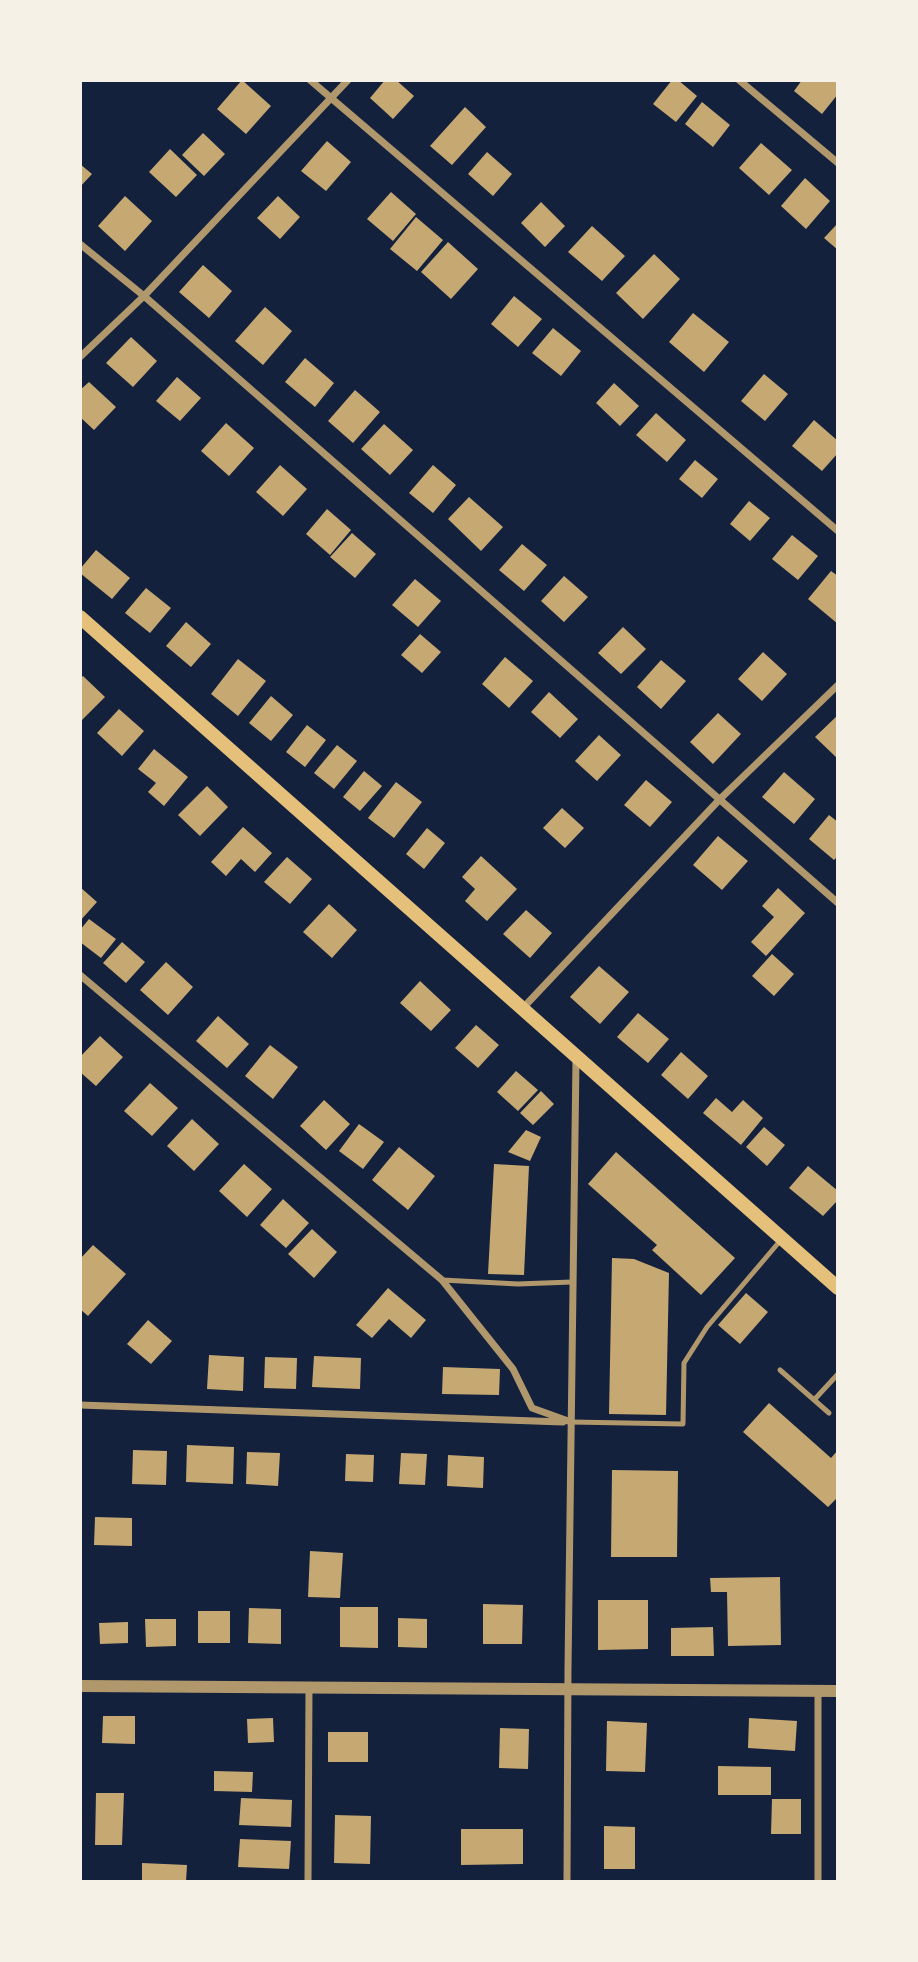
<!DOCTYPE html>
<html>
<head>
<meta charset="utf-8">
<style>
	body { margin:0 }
	#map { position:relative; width:918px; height:1962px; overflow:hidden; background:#14213d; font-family:Commissioner,sans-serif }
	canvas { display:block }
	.frame { position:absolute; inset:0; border:82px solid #f6f1e7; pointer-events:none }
</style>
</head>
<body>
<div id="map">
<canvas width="918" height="1962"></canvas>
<div class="frame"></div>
</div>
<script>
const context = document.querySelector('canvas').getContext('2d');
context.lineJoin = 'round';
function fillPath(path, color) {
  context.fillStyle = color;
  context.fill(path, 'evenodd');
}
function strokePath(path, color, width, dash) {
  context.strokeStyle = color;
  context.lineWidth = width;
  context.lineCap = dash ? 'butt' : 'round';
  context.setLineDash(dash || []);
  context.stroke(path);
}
const building = new Path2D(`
	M242,80L271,106L246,134L217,109Z
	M385,80H396L414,96L393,119L370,98Z
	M672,80H678L697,96L676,122L653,104Z
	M802,80H838V94L822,114L794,91Z
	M702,102L730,125L713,147L685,124Z
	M465,107L486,127L452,165L430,146Z
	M203,133L225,154L204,176L182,155Z
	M327,141L351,162L326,191L301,171Z
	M761,143L792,170L769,195L739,168Z
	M170,149L197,175L176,197L149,172Z
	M487,152L512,174L493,196L468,174Z
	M80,164L92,174L80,187Z
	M805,178L830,201L806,229L781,206Z
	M391,192L416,214L393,241L367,219Z
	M125,196L152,221L125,251L98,226Z
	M278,196L300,217L280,239L257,218Z
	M541,202L565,226L545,247L521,223Z
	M416,217L443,240L417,271L390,249Z
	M838,223V250L824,238Z
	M592,226L625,256L602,281L568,252Z
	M448,242L478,269L451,299L421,272Z
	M654,254L680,279L643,319L616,293Z
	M203,265L232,291L209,318L179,292Z
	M514,296L542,319L518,347L491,324Z
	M265,307L292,331L263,365L235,341Z
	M693,313L729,342L704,372L669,342Z
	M553,328L581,351L561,376L532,353Z
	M131,337L157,361L133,387L106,363Z
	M305,358L334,383L315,407L285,382Z
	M764,374L788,394L765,421L741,401Z
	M177,377L201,398L180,421L156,401Z
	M89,382L116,407L94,430L80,417V390Z
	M614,383L639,406L620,426L596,403Z
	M355,390L380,412L353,443L328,421Z
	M656,413L686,440L667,462L636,435Z
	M814,420L838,441V453L822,471L792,446Z
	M226,423L254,448L229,476L201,451Z
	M384,424L413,450L390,475L361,449Z
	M695,460L718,479L702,498L679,479Z
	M280,465L307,489L283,516L256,492Z
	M433,465L456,485L433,513L409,493Z
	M469,497L503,527L481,551L448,519Z
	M749,501L770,518L750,541L730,524Z
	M327,509L351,530L330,555L306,534Z
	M352,533L376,554L355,578L330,557Z
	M792,535L818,556L798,580L772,559Z
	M522,544L547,565L524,591L499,570Z
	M96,550L130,578L112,599L80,573V569Z
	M831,571L838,576V624L808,599Z
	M564,576L588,597L564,622L541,601Z
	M415,579L441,601L418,627L392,605Z
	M146,588L171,608L150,633L125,613Z
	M186,622L211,644L191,667L166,646Z
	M623,627L646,649L621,674L598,653Z
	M420,634L441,652L422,673L401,655Z
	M763,652L787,674L762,701L738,679Z
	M505,657L533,681L509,708L482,684Z
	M238,659L266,681L238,716L211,694Z
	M661,660L686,681L661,709L637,687Z
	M83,676L105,697L80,722V679Z
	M549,692L578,719L560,738L531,712Z
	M271,696L293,715L271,741L249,723Z
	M119,709L144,731L122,756L97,733Z
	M718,713L741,734L713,764L690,742Z
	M838,715V759L815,737Z
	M307,725L326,740L305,767L286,752Z
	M599,735L621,755L597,781L575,761Z
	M337,745L357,761L334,789L314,773Z
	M154,749L188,777L164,806L148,792L156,783L138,769Z
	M364,771L382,786L360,811L343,797Z
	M784,772L815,799L794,824L762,797Z
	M646,780L672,802L650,827L624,805Z
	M396,782L422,802L394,838L368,818Z
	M207,786L228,807L200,836L178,815Z
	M562,808L584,828L565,848L543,828Z
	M829,815L838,822V856L834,860L809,839Z
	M243,827L272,853L255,872L241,859L226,876L211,862Z
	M427,828L445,843L424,869L406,854Z
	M718,836L748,861L722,890L693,865Z
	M481,856L517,889L487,921L465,901L475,889L462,877Z
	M287,857L312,879L290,904L264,882Z
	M80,887L97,902L80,921Z
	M778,888L805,913L766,956L751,942L774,917L762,906Z
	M329,904L357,930L332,958L303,932Z
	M526,910L552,933L530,958L503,934Z
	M89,919L116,939L101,958L80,942V930Z
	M122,942L145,962L126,983L103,963Z
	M772,954L794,974L774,996L752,976Z
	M166,962L193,987L168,1015L140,990Z
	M599,966L629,992L600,1024L570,997Z
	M420,981L451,1010L431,1031L400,1003Z
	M638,1013L669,1039L648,1063L617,1037Z
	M218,1016L249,1044L227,1068L196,1041Z
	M476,1025L499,1045L478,1068L455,1048Z
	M100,1036L123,1057L96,1086L80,1072V1057Z
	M270,1045L298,1067L273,1099L245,1076Z
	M681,1052L708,1076L688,1099L661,1075Z
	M516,1071L538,1090L518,1111L497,1092Z
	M150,1083L178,1108L152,1136L124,1111Z
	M541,1091L554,1104L533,1125L520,1113Z
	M716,1098L732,1112L743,1100L763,1118L741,1145L703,1113Z
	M324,1100L350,1124L326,1150L300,1126Z
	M192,1119L219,1144L194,1171L167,1146Z
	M359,1124L384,1142L363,1169L339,1151Z
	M764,1127L785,1145L767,1166L746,1147Z
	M526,1130L541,1137L530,1161L508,1152Z
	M399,1147L435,1176L408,1210L372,1180Z
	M616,1152L735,1258L701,1295L652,1250L657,1245L588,1184Z
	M244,1164L272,1189L247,1217L219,1191Z
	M494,1164L529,1166L524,1275L488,1274Z
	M808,1166L838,1191V1200L823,1216L789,1188Z
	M283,1199L309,1223L286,1248L260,1225Z
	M312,1229L337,1252L314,1278L288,1254Z
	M93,1245L126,1274L88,1316L80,1309V1259Z
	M612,1258L634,1259L669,1273L666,1415L609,1414Z
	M388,1288L426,1320L411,1338L389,1319L372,1338L356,1325Z
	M746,1293L768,1312L740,1344L718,1325Z
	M148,1320L172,1341L151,1364L127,1344Z
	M209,1355L244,1357L243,1391L207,1389Z
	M314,1356L361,1358L360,1389L312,1387Z
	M265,1357L297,1358L296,1389L264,1388Z
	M443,1367L500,1369L499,1395L442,1394Z
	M769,1403L831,1458L838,1450V1497L828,1507L743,1432Z
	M187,1445L234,1447L233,1484L186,1482Z
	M133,1450L167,1451L166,1485L132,1484Z
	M247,1452L280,1453L278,1486L246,1484Z
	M401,1453L427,1454L425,1485L399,1484Z
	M346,1454L374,1455L373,1482L345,1481Z
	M448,1455L484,1457L483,1488L447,1486Z
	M612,1470L678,1471L677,1557H611Z
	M95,1517L132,1518V1546L94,1545Z
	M310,1551L343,1553L340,1598L308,1597Z
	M780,1577L781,1645L728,1646L727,1592H711L710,1578Z
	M598,1600H648V1649L598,1650Z
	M483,1604L523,1605L522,1644H483Z
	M340,1607H378V1648L340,1647Z
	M249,1608L281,1609V1644L248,1643Z
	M198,1611H230V1643H198Z
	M398,1618L427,1619V1648L398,1647Z
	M145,1619H176V1646L146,1647Z
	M128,1622V1643L100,1644L99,1623Z
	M713,1627L714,1656H671V1628Z
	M103,1716H135V1744L102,1743Z
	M273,1718L274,1742L248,1743L247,1719Z
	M749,1718L797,1721L795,1751L748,1748Z
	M607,1721L647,1723L645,1772L606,1771Z
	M500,1728L529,1729L528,1769L499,1768Z
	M328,1732H368V1762H328Z
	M718,1766L771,1767V1795H718Z
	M214,1771L253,1772L252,1792L214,1791Z
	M96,1793H124L122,1845H95Z
	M241,1798L292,1800L291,1827L239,1825Z
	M772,1799H801V1834H771Z
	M335,1815L371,1816L370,1864L334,1863Z
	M604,1826L635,1827V1869H604Z
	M461,1829H523V1864L461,1865Z
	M240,1839L291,1841L289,1869L238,1867Z
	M142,1863L187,1865L186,1882H142Z`);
const service = new Path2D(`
	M442,1280L518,1284L572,1282
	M780,1370L829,1413
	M814,1400L838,1374
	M571,1422L683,1424L684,1363L707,1327L780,1241`);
const minor = new Path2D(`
	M310,80L838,531
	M739,80L838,163
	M80,244L144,296L838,903
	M80,357L144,296L348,80
	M80,975L442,1280L513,1369L532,1408L571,1422
	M522,1009L720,799L838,685
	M80,1405L563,1422
	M308,1882L309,1688
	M567,1882L568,1668L576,1059
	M818,1882V1691`);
const tertiary = new Path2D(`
	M80,1686L838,1691`);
const secondary = new Path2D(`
	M80,617L838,1288`);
fillPath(building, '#c6a872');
strokePath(service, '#b1986c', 5);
strokePath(minor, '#b1986c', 7);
strokePath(tertiary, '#b1986c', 12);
strokePath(secondary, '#e5c07b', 14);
</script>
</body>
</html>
